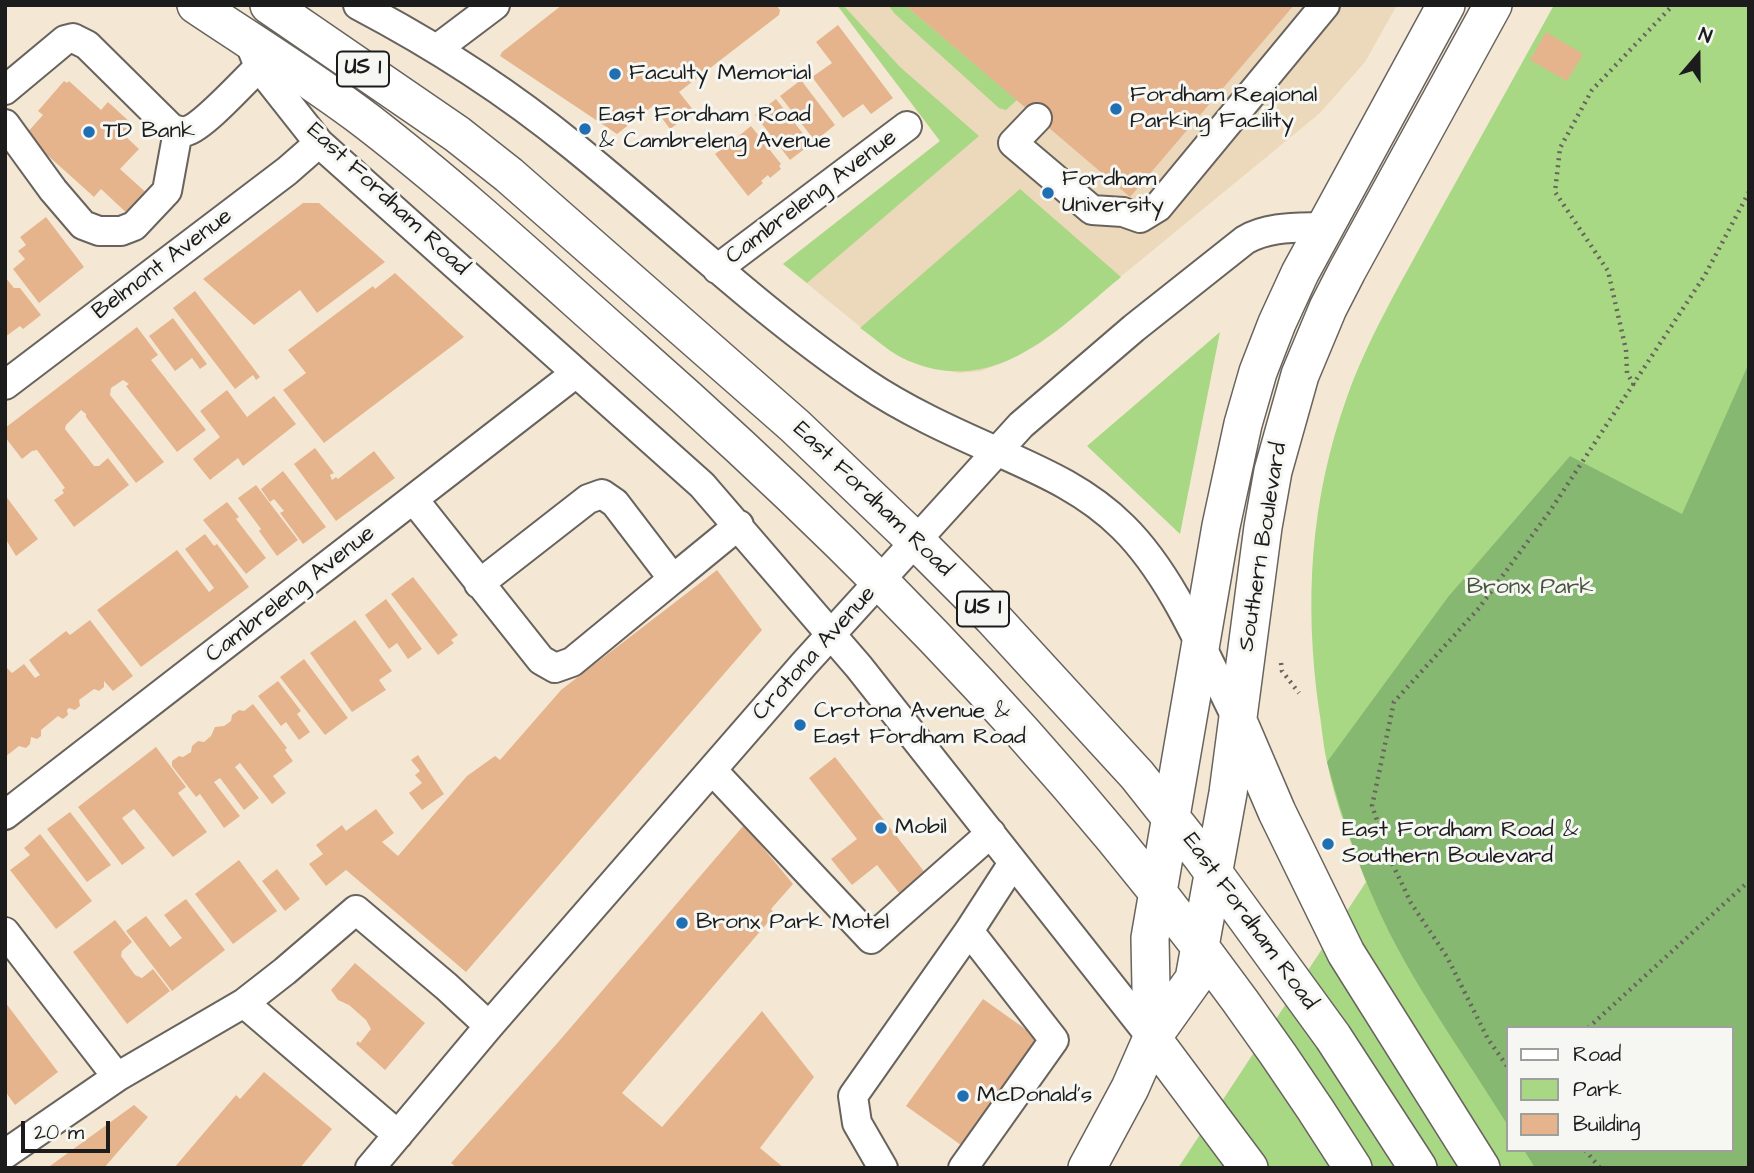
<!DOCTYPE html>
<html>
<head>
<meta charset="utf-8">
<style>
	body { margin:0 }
	#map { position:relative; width:1754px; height:1173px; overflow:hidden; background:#f4e8d5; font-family:"Architects Daughter",sans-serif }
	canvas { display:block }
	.frame { position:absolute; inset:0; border:7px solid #1c1c1c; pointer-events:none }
	.legend { position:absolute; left:1506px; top:1026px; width:228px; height:126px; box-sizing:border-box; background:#f6f6f2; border:2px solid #9f9f9c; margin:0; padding:9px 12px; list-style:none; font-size:21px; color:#1c1c1c }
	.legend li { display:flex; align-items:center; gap:14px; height:35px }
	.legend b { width:35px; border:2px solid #9f9f9c }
	.north { position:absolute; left:1663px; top:21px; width:70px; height:70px; -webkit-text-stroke:5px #f6f6f2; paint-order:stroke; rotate:20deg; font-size:19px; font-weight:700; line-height:28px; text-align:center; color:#1c1c1c }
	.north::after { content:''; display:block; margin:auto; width:24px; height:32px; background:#1c1c1c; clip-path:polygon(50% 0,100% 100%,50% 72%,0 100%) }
	.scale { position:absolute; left:21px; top:1121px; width:89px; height:32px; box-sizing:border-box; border:4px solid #1c1c1c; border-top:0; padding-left:9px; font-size:21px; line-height:24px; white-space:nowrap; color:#1c1c1c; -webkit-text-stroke:5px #f6f6f2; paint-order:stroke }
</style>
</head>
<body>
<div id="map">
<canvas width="1754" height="1173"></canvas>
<div class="frame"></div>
<ul class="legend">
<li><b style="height:9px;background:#fff"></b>Road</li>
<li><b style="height:19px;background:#a9d885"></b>Park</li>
<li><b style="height:19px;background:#e5b48c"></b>Building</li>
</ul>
<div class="north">N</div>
<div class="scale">20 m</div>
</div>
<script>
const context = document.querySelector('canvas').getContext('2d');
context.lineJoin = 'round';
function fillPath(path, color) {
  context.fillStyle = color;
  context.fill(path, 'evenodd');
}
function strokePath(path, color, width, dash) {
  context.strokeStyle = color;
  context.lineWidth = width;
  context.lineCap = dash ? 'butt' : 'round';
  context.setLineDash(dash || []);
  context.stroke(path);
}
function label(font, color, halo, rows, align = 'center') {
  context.font = font + ' "Architects Daughter",sans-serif';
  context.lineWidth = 6;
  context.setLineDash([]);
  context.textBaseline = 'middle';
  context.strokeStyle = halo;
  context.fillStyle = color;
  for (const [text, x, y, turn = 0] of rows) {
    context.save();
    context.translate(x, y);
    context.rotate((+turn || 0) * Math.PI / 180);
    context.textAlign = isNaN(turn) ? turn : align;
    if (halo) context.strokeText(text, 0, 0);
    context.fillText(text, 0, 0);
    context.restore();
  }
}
const built = new Path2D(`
	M837,5H1397L1365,62L1320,113L1040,343L1004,362L981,371L959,373L908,361L884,346L783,264L940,141Z`);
const green = new Path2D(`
	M837,5H843L900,67L979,136L807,283L783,264L940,141Z
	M888,5H905L1017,100L1006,110L999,108L895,14Z
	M1554,5H1749V1168H1178L1366,882C1351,843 1335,803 1327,762C1323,745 1322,727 1319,710C1304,602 1310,500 1347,397C1368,338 1401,283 1431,227C1472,153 1513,79 1554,5ZM1507,1028H1731V1150H1507Z
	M1020,189L1121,277C1059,328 997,398 909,361C891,354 876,339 860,328Z
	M1220,332L1180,534L1087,446Z`);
const forest = new Path2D(`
	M1749,363V1168H1535L1524,1150H1731V1028H1507V1124C1468,1061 1423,999 1389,932C1362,878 1343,821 1327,762L1448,597L1570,456L1682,514Z`);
const building = new Path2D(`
	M562,5H776L780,10L779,15L679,92L694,111L670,129L653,106L617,134L500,56L502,52Z
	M905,5H1294L1130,197Z
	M838,25L893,98L871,114L863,104L843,118L812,77L832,63L816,42Z
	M1546,32L1583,54L1567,81L1530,60Z
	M801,80L835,125L815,141L780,96Z
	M64,81L67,83L69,81L101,110L108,102L132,124L123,134L139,149L120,169L150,196L131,217L101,189L94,197L25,135L43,115L38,111Z
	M776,99L811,144L790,160L755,115Z
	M751,126L781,164L779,166L781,169L770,178L768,175L761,181L763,183L748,196L715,154L731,142L732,144L736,141L735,139Z
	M303,203H319L385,262L317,313L300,290L254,325L203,279Z
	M46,217L84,267L39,303L13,269L25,259L18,251L26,245L20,237Z
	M395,273L464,337L324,443L283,390L306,373L288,350L373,286L375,289Z
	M5,277L14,288H20L41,315L23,329L20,326L5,337Z
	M195,291L260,377L256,380L253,375L235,389L173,308Z
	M173,318L207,364L200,369L192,358L175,371L149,336Z
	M137,327L158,355L151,360L206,430L177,452L126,386L129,384L123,380L111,388L110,395L164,462L136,483L86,417V414L81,410L66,425L65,429L94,466H99L108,458L129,485L74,527L54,500L64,493L62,490L65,488L37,450L32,451L22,459L5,437V428Z
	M227,390L247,417L274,396L296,424L243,466L238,458L210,480L193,459L220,437L200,411Z
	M315,448L334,473L330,475L332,480L336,477L338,479L374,451L395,478L336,521L294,464Z
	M283,471L326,527L303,544L280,513L284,511L274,499L270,502L261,489Z
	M256,485L298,540L277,556L259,531L261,529L238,498Z
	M5,495L38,539L16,556L5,538Z
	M227,502L239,517L236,519L266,558L246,574L203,520Z
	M205,534L214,546L217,544L249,587L141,667L97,610L177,550L209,592L214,588L185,549Z
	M717,570L762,630L466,972L346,870L326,886L309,864L323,854L316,845L342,825L346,831L376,809L394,833L382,842L398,856L467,776L495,756L500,760L561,690Z
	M413,577L458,635L451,640L454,643L438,655L391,594Z
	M386,599L422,649L408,659L397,643L389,649L365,615Z
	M90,620L133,676L113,691L104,681V687L99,691L94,689L79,700L80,706L75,710L69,708L67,710L68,715L63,719L58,716L41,730V736L37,739L31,737L30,744L26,748L19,746L5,757V666L12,673L24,664L35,678L40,675L29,660L66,631L70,635Z
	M355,620L392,671L379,680L386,690L352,712L310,653Z
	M304,659L348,718L325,735L280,677Z
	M278,681L301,711L297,714L310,732L299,740L286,722L281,726L258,696Z
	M253,704L287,748L285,750L293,761L273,776L286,793L272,804L240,763L235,767L259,798L244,810L220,778L214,782L240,816L224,828L200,794L196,797L172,766V761L179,756L183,757L191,752L192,746L198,741L204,742L211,736L215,727L224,726L231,721L232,715L239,710L244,711Z
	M156,747L186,787L178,793L207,832L173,857L134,809L122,818L145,848L122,865L78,807Z
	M418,755L444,794L422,810L409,793L422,783L415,775L420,771L411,760Z
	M835,757L926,874L900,894L877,865L852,885L831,859L857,839L809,778Z
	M70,812L111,865L87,882L47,829Z
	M744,825L793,884L771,909L775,914L622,1093L662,1127L762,1011L814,1077L760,1148L784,1168H457L451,1163L560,1040Z
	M40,834L92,901L56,929L10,870L30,855L24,848Z
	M239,860L277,911L233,944L195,894Z
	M277,869L300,899L285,911L262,881Z
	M186,899L225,950L172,991L126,931L146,916L170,947L182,938L164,915Z
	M115,920L132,942L122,951L121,956L135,975L142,978L153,969L170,991L127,1024L73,952Z
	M355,963L425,1023L385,1070L356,1044L358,1041L360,1043L371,1029L366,1020L349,1005L338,1000L331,990Z
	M983,999L1038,1038L961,1145L906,1106Z
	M5,1002L58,1072L15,1105L5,1091Z
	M264,1072L332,1129L300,1168H174L236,1095L240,1099Z
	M134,1105L148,1117L104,1168L50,1166Z`);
const path = new Path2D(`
	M1634,385L1627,373L1626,350L1608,271L1555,192L1560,148L1592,90L1673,5
	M1281,663L1282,671L1299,693
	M1588,1028L1749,881
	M1507,1066L1488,1039L1447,957L1411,903L1392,863L1372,806L1394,702L1479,608L1550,511L1705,275L1749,192
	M1585,1150L1600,1168`);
const minor = new Path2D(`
	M358,5C434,45 506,91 572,145C670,224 760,312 865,383C905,410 951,431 994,450C1041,471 1086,490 1123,527C1173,576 1206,658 1238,721
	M249,41L259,67L319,143L702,485L859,667L1152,1038
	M438,48L495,5
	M5,90L65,40L73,38L87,45L171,128C176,130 181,132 187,131C204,126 244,81 259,67
	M1037,118L1013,143L1092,210L1123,212L1140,218L1158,207L1325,5
	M5,124L53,190L83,225L99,231H121L134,226L167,191L178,131
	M717,269L907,126
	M5,385L287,171L319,143
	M414,500L541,660L555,668L572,662L673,579L615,503L602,494L588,499L479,584
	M673,579L739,525
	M713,771L871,939L991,833
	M5,815L576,373
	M5,932L117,1077
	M244,1003L285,971L356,910L447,987L489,1026
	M5,1154L117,1077L244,1003L398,1135
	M370,1168L489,1026L804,664L1021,425L1134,328L1245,240C1269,226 1297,228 1324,227
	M883,1168L857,1123L853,1096L969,931L1013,863
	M963,1168L1054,1040L969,931`);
const major = new Path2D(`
	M196,5C254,44 313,80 368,122C460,193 545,272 632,349C908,592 1157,855 1353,1168
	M269,5L457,134L509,175L795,426L927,552L992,617L1137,775L1202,857L1333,1037L1418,1168
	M1238,721L1277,812L1346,953L1481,1168
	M1152,1038L1150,938L1221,526L1243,424L1258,372L1277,323L1300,273L1446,5
	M1152,1038L1249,1168
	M1087,1168L1130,1088L1152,1038L1194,979L1228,793L1263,527L1273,471L1300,375L1328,308L1347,271L1493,5`);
const markers = [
	[615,74,7,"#1f6fb2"],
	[1116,109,7,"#1f6fb2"],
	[585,129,7,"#1f6fb2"],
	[89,132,7,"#1f6fb2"],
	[1048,193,7,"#1f6fb2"],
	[800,725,7,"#1f6fb2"],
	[881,828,7,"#1f6fb2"],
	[1328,844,7,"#1f6fb2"],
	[682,923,7,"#1f6fb2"],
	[963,1096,7,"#1f6fb2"]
];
const shields = [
	[363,69,52],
	[983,609,52]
];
const shieldNames = [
	["US 1",363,69],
	["US 1",983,609]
];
const poiNames = [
	["Faculty Memorial",629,74],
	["Fordham Regional",1130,96],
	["Parking Facility",1130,122],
	["East Fordham Road",599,116],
	["& Cambreleng Avenue",599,142],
	["TD Bank",103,132],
	["Fordham",1062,180],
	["University",1062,206],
	["Crotona Avenue &",814,712],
	["East Fordham Road",814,738],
	["Mobil",895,828],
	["East Fordham Road &",1342,831],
	["Southern Boulevard",1342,857],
	["Bronx Park Motel",696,923],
	["McDonald's",977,1096]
];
const streetNames = [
	["Cambreleng Avenue",812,198,-37],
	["East Fordham Road",387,200,43],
	["Belmont Avenue",163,265,-37],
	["East Fordham Road",872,500,44],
	["Southern Boulevard",1264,547,-81],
	["Cambreleng Avenue",291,595,-38],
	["Crotona Avenue",815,654,-48],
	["East Fordham Road",1249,922,54]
];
const parkNames = [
	["Bronx Park",1530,588]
];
fillPath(built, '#ecd8ba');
fillPath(green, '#a9d885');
fillPath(forest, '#86b872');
fillPath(building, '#e5b48c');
strokePath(minor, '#68635d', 32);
strokePath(major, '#68635d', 40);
strokePath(path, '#68635d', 4.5, [2, 5]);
strokePath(minor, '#fff', 28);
strokePath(major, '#fff', 37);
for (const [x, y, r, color] of markers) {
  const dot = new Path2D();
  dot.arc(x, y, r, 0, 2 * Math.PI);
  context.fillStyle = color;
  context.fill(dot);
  strokePath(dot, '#f6f6f2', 2.5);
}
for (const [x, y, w] of shields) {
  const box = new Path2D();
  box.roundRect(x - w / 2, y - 17.5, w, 35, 5);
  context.fillStyle = '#f6f6f2';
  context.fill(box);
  strokePath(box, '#1c1c1c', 2);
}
label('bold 21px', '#1c1c1c', null, shieldNames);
label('23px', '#1c1c1c', '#f6f6f2', poiNames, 'left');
label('23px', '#1c1c1c', '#f6f6f2', streetNames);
label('23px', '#46543c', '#f6f6f2', parkNames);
</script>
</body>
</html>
